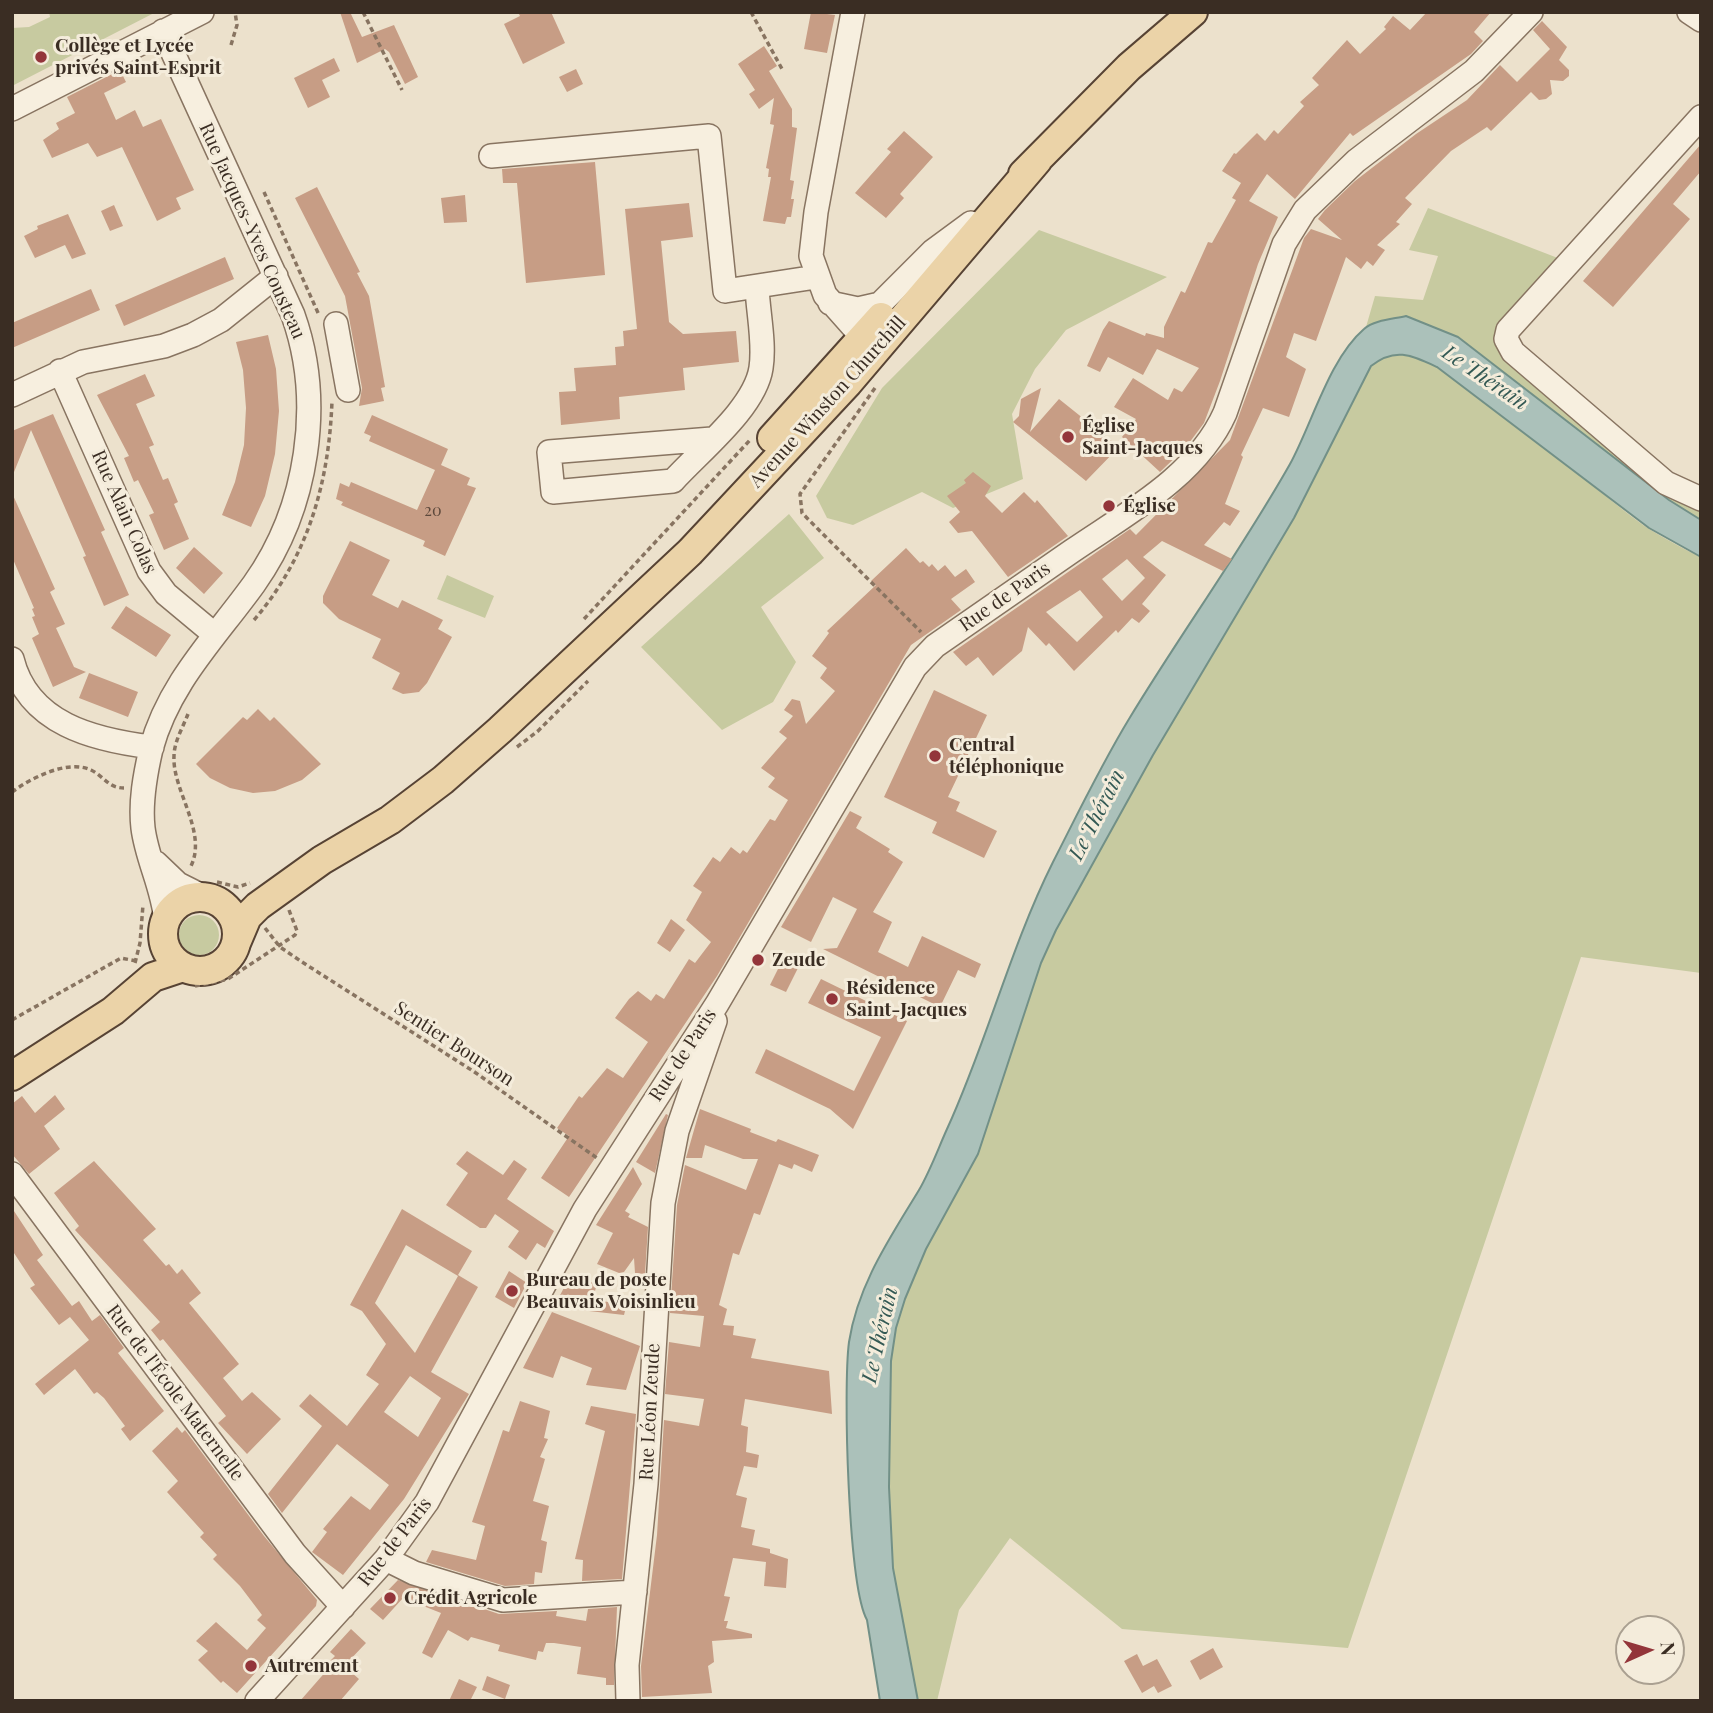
<!DOCTYPE html>
<html>
<head>
<meta charset="utf-8">
<style>
	body { margin:0 }
	#map { position:relative; width:1713px; height:1713px; overflow:hidden; background:#ece1cc; font-family:"Playfair Display",serif }
	canvas { display:block }
	.frame { position:absolute; inset:0; border:14px solid #3a2d23; pointer-events:none }
	.north { position:absolute; left:1615px; top:1615px; width:70px; height:70px; box-sizing:border-box; background:#f4ecdb; border:2px solid #aaa091; border-radius:50%; rotate:86deg; font-size:19px; font-weight:700; line-height:28px; text-align:center; color:#3a2d23 }
	.north::after { content:''; display:block; margin:auto; width:24px; height:32px; background:#93353a; clip-path:polygon(50% 0,100% 100%,50% 72%,0 100%) }
</style>
</head>
<body>
<div id="map">
<canvas width="1713" height="1713"></canvas>
<div class="frame"></div>
<div class="north">N</div>
</div>
<script>
const context = document.querySelector('canvas').getContext('2d');
context.lineJoin = 'round';
function fillPath(path, color) {
  context.fillStyle = color;
  context.fill(path, 'evenodd');
}
function strokePath(path, color, width, dash) {
  context.strokeStyle = color;
  context.lineWidth = width;
  context.lineCap = dash ? 'butt' : 'round';
  context.setLineDash(dash || []);
  context.stroke(path);
}
function label(font, color, halo, rows, align = 'center') {
  context.font = font + ' "Playfair Display",serif';
  context.lineWidth = 6;
  context.setLineDash([]);
  context.textBaseline = 'middle';
  context.strokeStyle = halo;
  context.fillStyle = color;
  for (const [text, x, y, turn = 0] of rows) {
    context.save();
    context.translate(x, y);
    context.rotate((+turn || 0) * Math.PI / 180);
    context.textAlign = isNaN(turn) ? turn : align;
    if (halo) context.strokeText(text, 0, 0);
    context.fillText(text, 0, 0);
    context.restore();
  }
}
const green = new Path2D(`
	M49,12H156L12,86V28L29,27L50,17Z
	M1428,208L1563,260L1501,356L1701,503V520L1669,500L1458,337L1442,331L1375,324L1366,327L1375,296L1423,300L1438,256L1409,250Z
	M1039,230L1167,277L1066,330L1035,369L1012,414L1023,479L953,508L922,492L853,525L827,518L816,496L882,388Z
	M1392,353C1444,347 1598,496 1649,529C1666,539 1683,549 1701,557V973L1581,957L1348,1648L1122,1629L1010,1538L959,1610L937,1701H918L893,1568L889,1487L891,1361L896,1328L905,1299L926,1249L978,1154L1041,963L1056,930L1153,755L1294,518L1371,366Z
	M789,514L824,558L761,607L796,662L773,702L722,730L641,647Z
	M447,575L494,596L485,618L437,599Z
	M179 935a20 20 0 1 1 40 0a20 20 0 1 1-40 0Z`);
const water = new Path2D(`
	M1406,316L1458,337L1669,500L1701,520V557L1649,528L1437,367C1411,355 1395,347 1371,366L1294,518L1153,755L1056,930L1041,963L978,1154L926,1249L905,1299L896,1328L891,1361L889,1487L893,1568L918,1701H880L867,1620C848,1586 843,1387 849,1342C858,1284 890,1238 919,1190C930,1171 938,1149 947,1129C987,1042 1010,948 1053,862C1077,815 1101,765 1129,719C1181,633 1241,551 1290,464C1312,424 1329,359 1364,329C1374,320 1394,319 1406,316Z`);
const building = new Path2D(`
	M340,12H350L362,37L394,25L418,77L405,84L389,52L385,49L357,63Z
	M518,12H551L565,43L523,64L504,24L520,16Z
	M811,12L835,15L827,53L804,49Z
	M1427,12H1491L1474,32L1483,41L1471,54L1353,136L1350,133L1295,199L1267,174L1249,201L1278,217L1258,264L1220,381L1204,423L1186,447L1160,472L1122,437L1136,419L1114,407L1133,378L1168,400L1174,388L1182,392L1199,368L1157,349L1143,375L1108,357L1100,372L1087,366L1103,330L1109,321L1145,336L1146,333L1164,338V327L1181,291L1185,293L1208,242L1212,243L1236,200L1232,198L1241,183L1222,171L1234,153L1236,154L1257,133L1265,141L1274,130L1278,134L1304,106L1300,102L1319,85L1312,78L1347,40L1360,54L1386,29L1384,27L1393,16L1410,30Z
	M1542,21L1567,47L1559,60L1569,70V76L1563,81L1550,80L1552,94L1546,99L1539,100L1531,92L1491,131L1487,127L1451,151L1405,198L1412,204L1396,222L1400,224L1377,245L1385,250L1373,266L1367,261L1361,269L1346,257L1316,341L1294,333L1286,357L1306,369L1289,417L1263,408L1241,455L1243,457L1225,504L1240,511L1230,526L1224,522L1204,545L1232,559L1223,571L1162,541L1143,557L1166,575L1142,604L1150,611L1139,623L1132,618L1118,633L1116,630L1074,671L1049,643L1046,646L1028,627L1022,651L993,676L978,657L966,666L953,652L1130,529L1136,535L1230,440L1304,238L1311,229L1342,240L1318,219L1325,210L1355,181L1416,134L1467,100L1500,65L1517,82L1550,49L1533,30ZM1127,559L1145,578L1122,601L1102,579ZM1080,590L1103,617L1077,642L1046,612Z
	M764,46L777,66L769,71L792,109V127L797,128L790,180L794,181L791,199H794L791,217H787L785,224L763,221L771,177H768L769,169L766,168L774,125L770,124L774,98L759,109L749,94L755,90L738,64Z
	M334,58L340,71L322,80L330,97L308,108L294,78Z
	M576,69L583,84L567,92L559,77Z
	M120,70L126,82L104,93L116,120L135,110L143,127L161,119L194,190L176,198L181,209L157,221L122,147L97,157L88,143L52,158L43,140L59,129L56,123L75,113L67,97Z
	M904,131L933,157L900,194L904,198L886,218L855,193L891,152L887,149Z
	M1701,144V171L1673,204L1690,219L1613,307L1583,281Z
	M595,162L605,275L526,283L517,183H503L502,169Z
	M317,187L360,272L357,273L369,296L385,387L381,388L384,401L359,406L362,388L345,296L295,198Z
	M465,195L467,222L444,223L441,198Z
	M689,203L693,237L661,241L669,322L683,334L736,331L739,362L683,368L685,390L619,397L620,419L561,425L559,392L576,391L574,368L616,365L615,347L624,346L623,331L637,329L625,209Z
	M114,205L123,226L110,231L101,211Z
	M68,214L86,254L72,259L65,245L35,258L24,236L38,229L37,226Z
	M225,257L234,279L124,326L115,305Z
	M91,289L100,310L12,348V323Z
	M268,335L276,369L279,411L275,454L265,496L251,527L222,515L235,482L244,445L246,408L243,370L236,342Z
	M145,374L155,396L136,404L154,445L149,447L163,480L168,478L178,502L174,504L189,539L164,550L149,515L154,513L138,480L134,482L124,458L129,456L97,395Z
	M1041,388L1030,432L1059,399L1119,447L1086,481L1013,422L1019,416L1021,399Z
	M53,414L105,530L101,532L129,595L104,606L83,557L86,556L31,430L12,477V431Z
	M372,415L448,449L441,465L470,478L467,485L476,488L445,556L423,546L425,541L341,505L343,502L336,499L340,483L349,487L351,482L417,510L435,470L369,441L371,436L364,433Z
	M973,472L991,486L985,496L1002,513L1024,492L1035,503L1037,500L1068,536L1008,577L972,531L958,533L949,522L960,512L947,496L966,483L964,480Z
	M12,493L55,589L50,592L65,624L56,628L74,667L86,672L53,687L32,638L39,634L32,617L35,616L32,609L34,608L12,557Z
	M350,541L390,560L372,595L398,608L402,600L427,612L443,620L438,629L452,637L427,683L419,692L403,694L392,689L400,673L372,658L381,639L339,619L323,603V596Z
	M194,547L223,573L204,594L176,568Z
	M906,548L920,563L923,561L929,567L932,564L938,571L945,565L955,577L966,569L975,582L951,599L961,610L911,645L717,976L569,1197L541,1178L569,1136L557,1128L579,1096L582,1098L607,1068L623,1078L648,1042L615,1018L629,999L638,991L651,1001L656,994L664,999L689,959L695,963L711,942L686,920L702,892L693,886L713,857L720,862L731,847L740,854L743,850L747,853L770,819L775,821L788,800L768,787L775,778L761,768L787,738L779,732L793,716L784,710L792,699L800,701L806,724L835,691L820,678L827,668L812,656L829,633L827,631L876,585L871,581Z
	M126,606L171,635L156,657L111,628Z
	M89,673L138,692L128,717L79,698Z
	M934,690L987,715L948,797L960,802L956,811L997,831L984,858L932,833L937,822L884,797Z
	M258,709L270,721L274,717L321,764L302,780L275,791L253,793L230,788L210,778L196,764L243,717L247,720Z
	M850,811L862,817L856,828L890,849L888,852L903,862L873,912L892,922L878,952L908,967L922,936L981,964L975,978L958,970L940,1007L823,949L837,948L857,909L833,897L811,942L781,927Z
	M671,919L685,930L670,952L657,943Z
	M782,961L798,968L786,992L770,985Z
	M821,979L907,1021L853,1129L830,1109L755,1073L766,1049L854,1091L881,1037L808,1003Z
	M55,1095L65,1109L44,1126L60,1149L29,1174L12,1154V1104L22,1096L35,1113Z
	M700,1109L751,1129L750,1132L776,1142L778,1139L819,1155L812,1172L794,1164L792,1169L779,1164L760,1215L754,1213L739,1255L733,1253L719,1305L727,1309L723,1325L734,1326L733,1335L756,1339L751,1358L829,1371L832,1414L745,1399L741,1425L748,1427L746,1452L759,1455L757,1468L744,1466L736,1495L747,1498L741,1527L755,1530L752,1545L770,1549V1553L788,1559L786,1588L764,1586L766,1562L733,1558L724,1596L730,1597L724,1621H728L726,1628L752,1634V1638L712,1641L714,1662L708,1666L712,1693L642,1697L641,1666L657,1535L664,1420L699,1426L704,1399L665,1394L669,1342L700,1347L704,1316L670,1313L677,1205L685,1165L746,1190L758,1159H743L705,1145L702,1158H686Z
	M666,1114L668,1115L655,1173L636,1162Z
	M467,1151L503,1175L514,1160L527,1169L507,1199L554,1231L545,1248L537,1243L526,1260L508,1247L519,1231L495,1214L486,1228H480L446,1205L468,1173L456,1164Z
	M94,1161L156,1229L143,1240L166,1266L169,1264L177,1274L182,1269L201,1293L189,1303L239,1364L223,1378L242,1401L252,1392L281,1419L247,1454L218,1423L226,1416L163,1339L160,1341L151,1330L160,1322L75,1230L79,1226L54,1193Z
	M633,1167L642,1184L625,1211L630,1214L628,1217L648,1227L645,1274L635,1273L634,1258L624,1272L619,1273L597,1264L613,1233L596,1225Z
	M12,1208L43,1255L37,1260L72,1306L79,1301L92,1321L100,1315L124,1348L118,1353L164,1411L130,1441L121,1429L125,1426L104,1398L97,1392L94,1394L75,1369L44,1395L35,1384L89,1340L70,1317L59,1325L30,1288L35,1285L12,1250Z
	M402,1209L472,1251L458,1275L478,1287L431,1372L469,1394L404,1499L343,1575L312,1552L327,1532L323,1529L351,1496L370,1510L389,1485L337,1444L282,1513L268,1494L322,1426L299,1406L310,1394L347,1426L379,1384L366,1375L386,1344L362,1311L350,1305ZM406,1245L458,1276L415,1353L375,1303ZM410,1376L441,1398L418,1437L384,1412Z
	M509,1271L527,1283L514,1308L495,1297Z
	M570,1276L597,1284L593,1298L626,1307L624,1315L554,1307Z
	M552,1312L640,1346L626,1390L586,1385L592,1368L561,1356L553,1378L523,1368Z
	M520,1401L550,1411L544,1438L548,1439L540,1457L545,1459L533,1501L549,1506L541,1540L547,1542L542,1573L535,1572L534,1584L505,1586L426,1562L432,1550L476,1560L485,1526L472,1522L503,1430L509,1432Z
	M591,1406L636,1414L622,1579L582,1581L583,1560L575,1559L605,1431L585,1424Z
	M177,1427L182,1433L185,1430L264,1536L317,1600L316,1606L237,1693L223,1681L221,1683L198,1660L208,1651L196,1641L216,1622L247,1650L266,1628L257,1620L262,1615L240,1586L213,1559L217,1555L200,1537L204,1533L167,1492L178,1481L152,1451Z
	M398,1580L499,1614L557,1611L556,1616L586,1621L588,1609L617,1607L614,1685H606V1678L577,1674L581,1647L554,1643H546L543,1652L538,1651L536,1660L498,1651L500,1645L471,1637L468,1641L448,1630L432,1658L422,1653L441,1613L403,1598L383,1620L370,1609Z
	M351,1629L366,1643L344,1666L359,1679L340,1701H300L328,1669L325,1666L335,1656L330,1652Z
	M1213,1648L1223,1667L1200,1680L1190,1661Z
	M1137,1654L1143,1666L1157,1659L1172,1686L1158,1693L1154,1686L1142,1693L1124,1661Z
	M487,1676L510,1685L505,1699L482,1690Z
	M459,1679L477,1687L470,1701H449Z`);
const path = new Path2D(`
	M363,12L402,90
	M751,12L782,69
	M231,45L237,25L235,12
	M264,192L319,315
	M875,388L800,494L802,513L921,632
	M584,619L750,440
	M254,620C308,557 329,483 332,401
	M188,714C183,727 174,742 174,756C172,791 209,833 190,868
	M517,747L538,731L588,681
	M12,792C31,778 68,759 91,770C105,777 108,788 124,788
	M217,882L238,887L250,883
	M265,928L280,947L302,962L473,1071L597,1158
	M135,963L140,943L143,905
	M195,986L228,979L295,935L297,931L289,910
	M12,1020L121,958L136,961`);
const minor = new Path2D(`
	M853,12L816,212L811,256L825,295L872,348
	M1689,12L1701,20
	M163,31L293,315C324,402 308,508 254,584C215,638 169,683 151,749C145,775 140,802 143,828C147,860 163,887 166,921
	M12,109L202,12
	M1701,117L1508,330L1506,339L1513,352L1666,483L1701,499
	M491,156L709,136L725,291L816,277
	M830,303L858,309L880,304L933,251L971,223
	M336,324L348,390
	M60,371L149,571L166,594L214,634
	M12,395L83,362L164,346L193,335L221,320L276,276
	M712,439L549,452L553,492L673,481C700,451 755,408 761,368C765,343 758,313 757,287
	M12,659C28,724 94,740 152,747
	M156,863L178,884L204,897
	M12,1174L295,1554L343,1607
	M386,1559L414,1573L503,1600L635,1592
	M257,1701L386,1559L427,1502L585,1209L717,1004L915,667L935,646C981,614 1026,583 1072,551C1126,514 1197,476 1225,413L1284,244L1305,210L1356,161L1474,71L1531,12
	M628,1701L627,1665L646,1484L663,1203L677,1131L715,1021`);
const major = new Path2D(`
	M1023,174L1129,67L1193,12
	M772,438L881,317
	M163 934a37 37 0 1 1 74 0a37 37 0 1 1-74 0Z
	M236,943L247,917L258,906L322,860L390,820L443,780L500,730L690,552L848,383L1037,161
	M12,1076L113,1011L153,977L183,967`);
const markers = [
	[41,57,7,"#93353a"],
	[1068,437,7,"#93353a"],
	[1109,506,7,"#93353a"],
	[935,756,7,"#93353a"],
	[758,960,7,"#93353a"],
	[832,999,7,"#93353a"],
	[512,1291,7,"#93353a"],
	[390,1598,7,"#93353a"],
	[251,1666,7,"#93353a"]
];
const numberNames = [
	["20",433,511]
];
const poiNames = [
	["Collège et Lycée",55,46],
	["privés Saint-Esprit",55,68],
	["Église",1082,426],
	["Saint-Jacques",1082,448],
	["Église",1123,506],
	["Central",949,745],
	["téléphonique",949,767],
	["Zeude",772,960],
	["Résidence",846,988],
	["Saint-Jacques",846,1010],
	["Bureau de poste",526,1280],
	["Beauvais Voisinlieu",526,1302],
	["Crédit Agricole",404,1598],
	["Autrement",265,1666]
];
const streetNames = [
	["Rue Jacques-Yves Cousteau",252,231,66],
	["Avenue Winston Churchill",828,402,-48],
	["Rue Alain Colas",124,512,66],
	["Rue de Paris",1005,597,-35],
	["Sentier Bourson",454,1044,33],
	["Rue de Paris",683,1055,-57],
	["Rue de l'École Maternelle",175,1393,53],
	["Rue Léon Zeude",650,1412,-87],
	["Rue de Paris",395,1542,-52]
];
const waterNames = [
	["Le Thérain",1485,378,34],
	["Le Thérain",1097,815,-63],
	["Le Thérain",880,1335,-77]
];
fillPath(green, '#c7caa0');
fillPath(water, '#abc1ba');
strokePath(water, '#729087', 2);
fillPath(building, '#c79d85');
strokePath(minor, '#887461', 26);
strokePath(major, '#574334', 32);
strokePath(path, '#887461', 3.5, [5, 3.5]);
strokePath(minor, '#f7efdf', 23);
strokePath(major, '#ebd3a8', 28);
for (const [x, y, r, color] of markers) {
  const dot = new Path2D();
  dot.arc(x, y, r, 0, 2 * Math.PI);
  context.fillStyle = color;
  context.fill(dot);
  strokePath(dot, '#f4ecdb', 2.5);
}
label('16px', '#5d493c', null, numberNames);
label('bold 19px', '#3a2d23', '#f4ecdb', poiNames, 'left');
label('19px', '#3a2d23', '#f4ecdb', streetNames);
label('italic 21px', '#335954', '#f4ecdb', waterNames);
</script>
</body>
</html>
